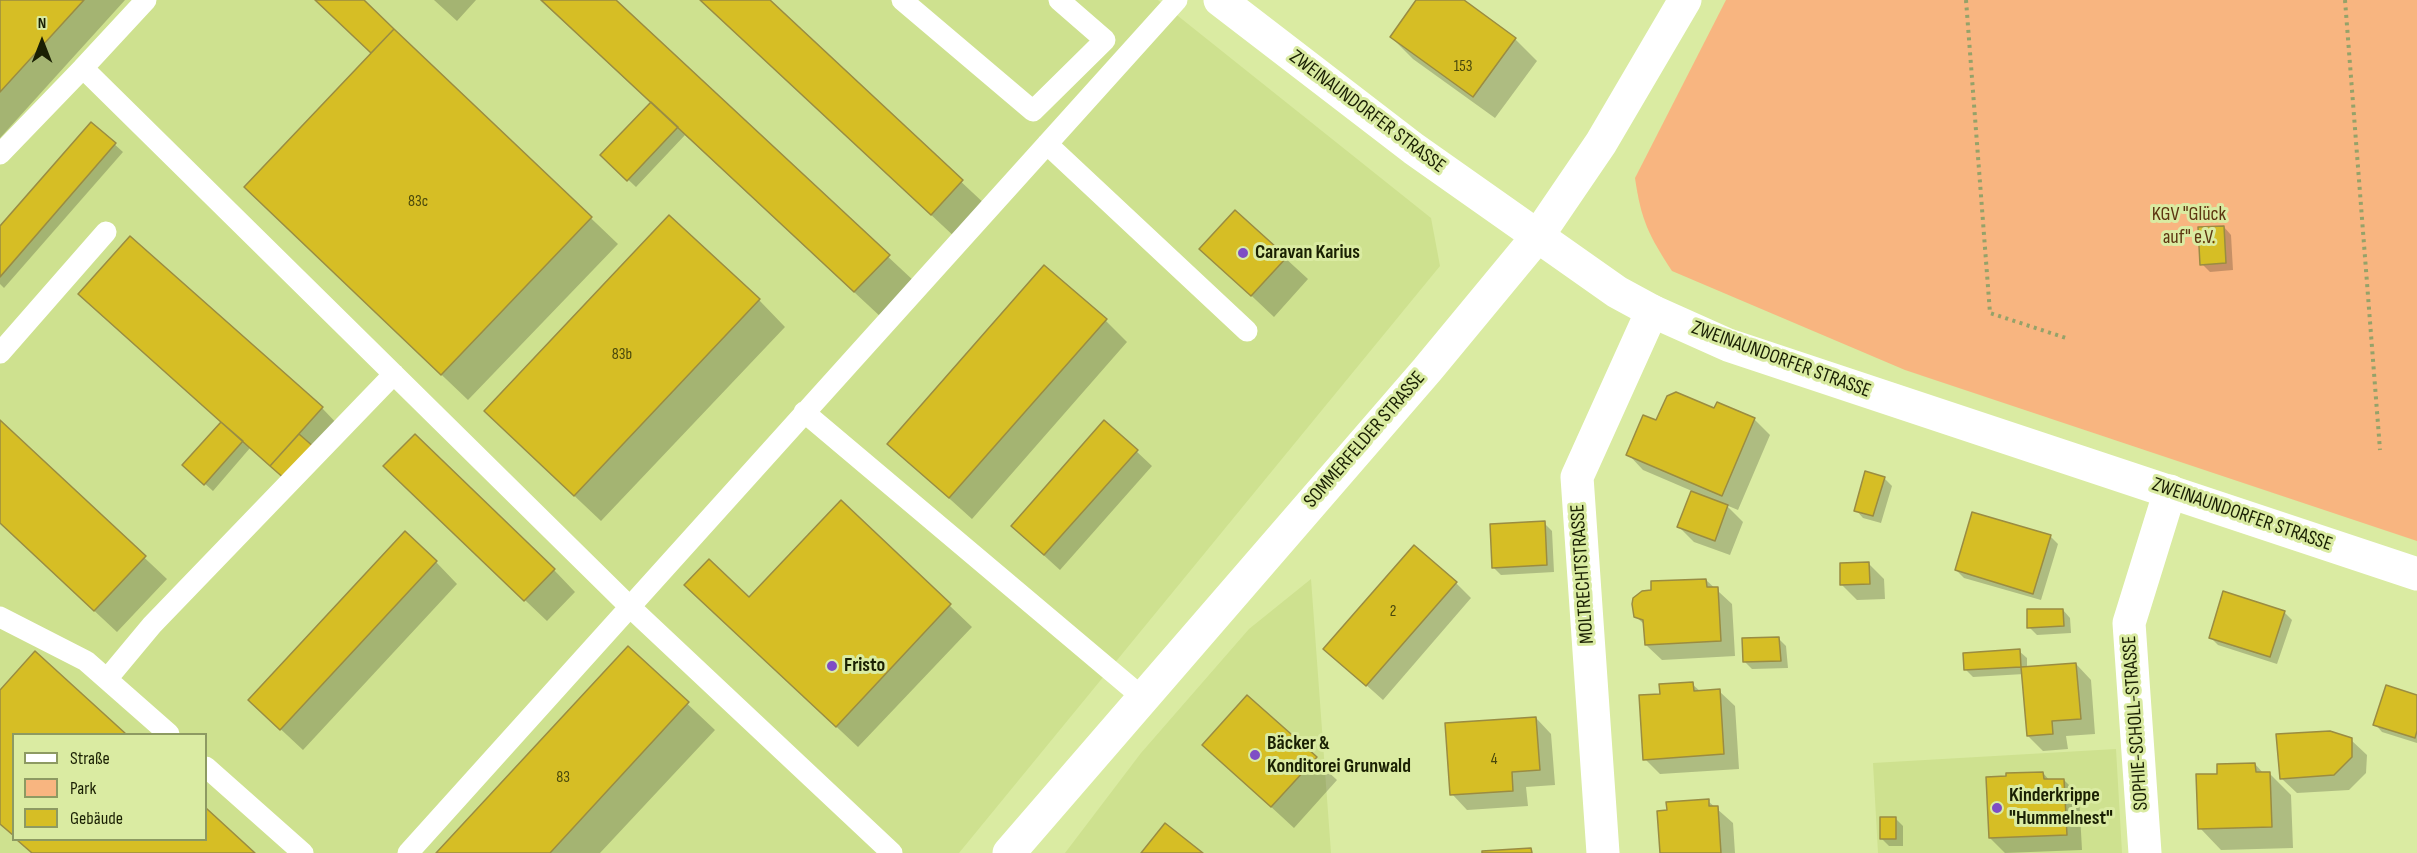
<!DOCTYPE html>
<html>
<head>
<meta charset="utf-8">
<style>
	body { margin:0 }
	#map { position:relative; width:2417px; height:853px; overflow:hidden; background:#daeba2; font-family:"Sofia Sans Condensed",sans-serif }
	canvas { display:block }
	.legend { position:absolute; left:12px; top:733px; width:195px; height:108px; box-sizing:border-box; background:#daeba2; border:2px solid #8d9a62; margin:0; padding:8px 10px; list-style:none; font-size:18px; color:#1a2003 }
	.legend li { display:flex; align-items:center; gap:12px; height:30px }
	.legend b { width:30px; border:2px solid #8d9a62 }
	.north { position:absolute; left:12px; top:12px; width:60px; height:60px; -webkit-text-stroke:4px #daeba2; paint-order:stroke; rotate:0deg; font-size:16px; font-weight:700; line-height:24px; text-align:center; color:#1a2003 }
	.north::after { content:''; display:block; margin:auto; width:21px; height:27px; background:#1a2003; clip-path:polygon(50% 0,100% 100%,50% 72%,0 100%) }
</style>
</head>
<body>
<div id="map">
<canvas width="2417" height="853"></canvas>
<ul class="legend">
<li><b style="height:8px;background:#fff"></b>Straße</li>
<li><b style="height:16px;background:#f8b580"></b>Park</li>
<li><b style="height:16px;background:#d6be25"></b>Gebäude</li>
</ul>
<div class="north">N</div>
</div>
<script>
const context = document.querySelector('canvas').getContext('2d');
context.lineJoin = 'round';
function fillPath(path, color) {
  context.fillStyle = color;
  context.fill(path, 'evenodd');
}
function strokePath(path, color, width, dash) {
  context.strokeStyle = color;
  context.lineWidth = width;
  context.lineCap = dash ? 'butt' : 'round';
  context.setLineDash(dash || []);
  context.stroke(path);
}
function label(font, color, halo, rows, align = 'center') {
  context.font = font + ' "Sofia Sans Condensed",sans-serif';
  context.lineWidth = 6;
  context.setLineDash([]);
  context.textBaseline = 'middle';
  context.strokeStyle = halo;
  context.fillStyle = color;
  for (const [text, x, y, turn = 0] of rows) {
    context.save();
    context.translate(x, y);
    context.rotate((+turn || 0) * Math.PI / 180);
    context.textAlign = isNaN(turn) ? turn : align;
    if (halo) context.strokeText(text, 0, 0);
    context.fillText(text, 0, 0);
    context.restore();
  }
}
const built = new Path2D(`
	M0,0H1158L1431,218L1440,266L959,853H0ZM14,734H206V840H14Z
	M1311,579L1331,853H1065L1141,753L1249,629Z
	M2116,749L2122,853H1878L1873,763Z`);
const green = new Path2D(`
	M1726,0H2417V541L1905,370L1672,271C1649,236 1641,220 1635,178Z`);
const shadow = new Path2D(`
	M0,0H125L0,138Z
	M317,0H362L618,244L468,400L272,213L373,53Z
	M434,0H476L457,21Z
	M540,0H613L915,282L882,318L685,135L636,187L602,155L651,103Z
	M701,0H767L988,207L958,240Z
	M1418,0H1462L1515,39L1537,61L1495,118L1413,59L1391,37Z
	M92,124L123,152L4,288L0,284V229Z
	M1235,212L1308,279L1274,317L1202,249Z
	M2224,227L2231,235L2233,270L2210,272L2202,264Z
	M80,294L322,408L343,430L293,486L250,448L213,491L192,472L222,423Z
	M759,300L785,327L601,521L512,437Z
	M1106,321L1127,342L972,519L889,444Z
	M1715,410L1754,419L1770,435L1738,510L1726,505L1743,522L1730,555L1694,542L1679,527L1692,491L1643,470L1628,454L1657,422Z
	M0,422L167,579L117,632L0,523Z
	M1105,422L1152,466L1060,570L1028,541Z
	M1884,478L1892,486L1881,523L1863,518L1856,510Z
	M407,488L554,570L575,592L547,621Z
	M841,502L972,627L858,747L708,606L750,599Z
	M1544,523L1552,531L1554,572L1501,575L1494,568Z
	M2050,536L2058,544L2041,600L1964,578L1956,570Z
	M436,562L457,584L303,750L272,721Z
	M1869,564L1884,579L1885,599L1857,600L1842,585Z
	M1706,580L1732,604L1735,656L1662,660L1646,645L1645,625L1635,616Z
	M1456,583L1471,598L1383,700L1326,649Z
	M2063,610L2070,618L2071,633L2037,635L2029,627Z
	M2284,612L2292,620L2277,664L2218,645L2210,637Z
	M1779,639L1786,646L1788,668L1752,669L1745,662Z
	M628,648L715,730L600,853H438Z
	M2019,651L2027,658V668L2076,664L2091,680L2095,734L2066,736L2068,749L2043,751L2028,736L2024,674L1973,677L1965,669Z
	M35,653L124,734H14V836L0,824V692Z
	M1692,684L1701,692L1719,691L1735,706L1739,769L1660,774L1645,759L1662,695Z
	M2417,696V743L2382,732L2375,724Z
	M1247,697L1337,780L1294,828L1204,745Z
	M1536,718L1551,734L1555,785L1526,787L1528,806L1467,810L1452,794Z
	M2351,740L2367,755L2366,773L2349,790L2297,793L2281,778Z
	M2255,764L2264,774L2269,773L2291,795L2293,848L2221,850L2200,828L2219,775Z
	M2043,773L2050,781L2064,780L2079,795L2082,850L2005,853L1990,838Z
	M1708,801L1733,823L1735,853H1661Z
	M206,810L253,853H32L17,840H206Z
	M1895,818L1903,826V846H1889L1881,838Z`);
const building = new Path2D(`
	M0,0H84L0,92Z
	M315,0H364L394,29L371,53Z
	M541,0H616L890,255L854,292Z
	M700,0H770L963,180L931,215Z
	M1416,0H1464L1516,38L1473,97L1390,37Z
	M394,29L592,217L441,375L244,187Z
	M651,102L678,127L627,181L600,155Z
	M91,122L116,143L0,277V226Z
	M1235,210L1287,257L1251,296L1199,249Z
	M669,215L760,299L574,496L484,411Z
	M2224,226L2226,263L2200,265L2198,227Z
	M130,236L323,407L270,466L78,294Z
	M1044,265L1107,319L949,498L887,444Z
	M1676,392L1714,408L1717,402L1755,418L1722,496L1626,455L1643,415L1656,420L1667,396Z
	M0,420L146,556L94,611L0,523Z
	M1104,420L1138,450L1044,555L1011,526Z
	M221,422L243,441L204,485L182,465Z
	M299,434L315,448L286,480L270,466Z
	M415,434L555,569L524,601L383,466Z
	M1865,471L1885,477L1873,516L1854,511Z
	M1691,491L1728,505L1715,541L1677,527Z
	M841,500L951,604L836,727L684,585L709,559L749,597Z
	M1972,512L2051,535L2033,594L1955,570Z
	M1545,521L1547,565L1492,568L1490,524Z
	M405,531L437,561L280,730L248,700Z
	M1414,545L1457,582L1366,686L1323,649Z
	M1869,562L1870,584L1840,585V563Z
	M1706,579L1707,587H1718L1721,641L1645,645L1643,620L1634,617L1632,604L1633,598L1642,591L1651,590V581Z
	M2223,591L2285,611L2270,657L2209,638Z
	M2027,609H2063L2064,626L2027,628Z
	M1779,637L1781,661L1743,662L1742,638Z
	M628,646L689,702L550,853H436Z
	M2020,649L2021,667L1964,670L1963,653Z
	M35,651L126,734H14V836L0,824V690Z
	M2076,663L2081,719L2052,721L2053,734L2027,736L2021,667Z
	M1693,682L1694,691L1720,689L1724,754L1643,760L1639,695L1660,694L1659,684Z
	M2386,685L2417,695V731L2415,738L2373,725Z
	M1247,695L1317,757L1271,807L1202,745Z
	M1536,717L1540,770L1512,772L1513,791L1450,795L1445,723Z
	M2330,731L2352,738V757L2334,775L2280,779L2276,734Z
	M2255,763L2256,772H2270L2272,827L2198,829L2196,774H2217V764Z
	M2043,772L2044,779H2064L2067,835L1989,838L1986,777L2006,776V773Z
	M1709,799V806H1718L1721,853H1660L1657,811L1667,810L1666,802Z
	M206,808L255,853H32L17,840H206Z
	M1880,817H1896V839H1880Z
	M1165,823L1203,853H1141Z
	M1531,848L1532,853H1482V851Z`);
const path = new Path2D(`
	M1966,0L1990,313L2069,339
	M2345,0L2380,450`);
const lane = new Path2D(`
	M902,0L1033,111L1105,40L1059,0
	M83,68L146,0
	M1047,144L1247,331
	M0,154L83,68L629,606L892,853
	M0,353L106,232
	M804,412L1142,697
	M0,617L86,661L169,734
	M107,679L152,625L394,374
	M206,767L303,853
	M408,853L1177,0`);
const street = new Path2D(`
	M1603,853L1577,477L1652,311
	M2145,853L2129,623L2170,491`);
const secondary = new Path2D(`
	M1220,0L1414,149L1617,292L1652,311L1728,345L2417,574
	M1009,853L1427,370L1537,237L1601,143L1685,0`);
const markers = [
	[1243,253,6,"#7e4dc5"],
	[832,666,6,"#7e4dc5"],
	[1255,755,6,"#7e4dc5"],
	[1997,808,6,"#7e4dc5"]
];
const numberNames = [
	["153",1463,67],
	["83c",418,202],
	["83b",622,355],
	["2",1393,612],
	["4",1494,760],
	["83",563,778]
];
const streetNames = [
	["ZWEINAUNDORFER STRASSE",1367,112,37],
	["ZWEINAUNDORFER STRASSE",1781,360,20],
	["SOMMERFELDER STRASSE",1365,440,-49],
	["ZWEINAUNDORFER STRASSE",2242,515,19],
	["MOLTRECHTSTRASSE",1583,574,-94],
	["SOPHIE-SCHOLL-STRASSE",2136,723,-94]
];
const parkNames = [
	["KGV \"Glück",2189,215],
	["auf\" e.V.",2189,238]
];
const poiNames = [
	["Caravan Karius",1255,253],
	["Fristo",844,666],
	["Bäcker &",1267,744],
	["Konditorei Grunwald",1267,767],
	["Kinderkrippe",2009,796],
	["\"Hummelnest\"",2009,819]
];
fillPath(built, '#cee18f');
fillPath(green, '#f8b580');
fillPath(shadow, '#0003');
fillPath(building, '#d6be25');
strokePath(building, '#9a8c42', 1.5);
strokePath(path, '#95a269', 4, [3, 4.5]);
strokePath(lane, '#fff', 21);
strokePath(street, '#fff', 33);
strokePath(secondary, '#fff', 33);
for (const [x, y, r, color] of markers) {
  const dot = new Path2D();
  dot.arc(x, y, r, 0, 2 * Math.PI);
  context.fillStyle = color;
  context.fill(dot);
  strokePath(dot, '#daeba2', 2);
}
label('16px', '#49480c', null, numberNames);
label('20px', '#1a2003', '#daeba2', streetNames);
label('20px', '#5d3611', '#daeba2', parkNames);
label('bold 20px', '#1a2003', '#daeba2', poiNames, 'left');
</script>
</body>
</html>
